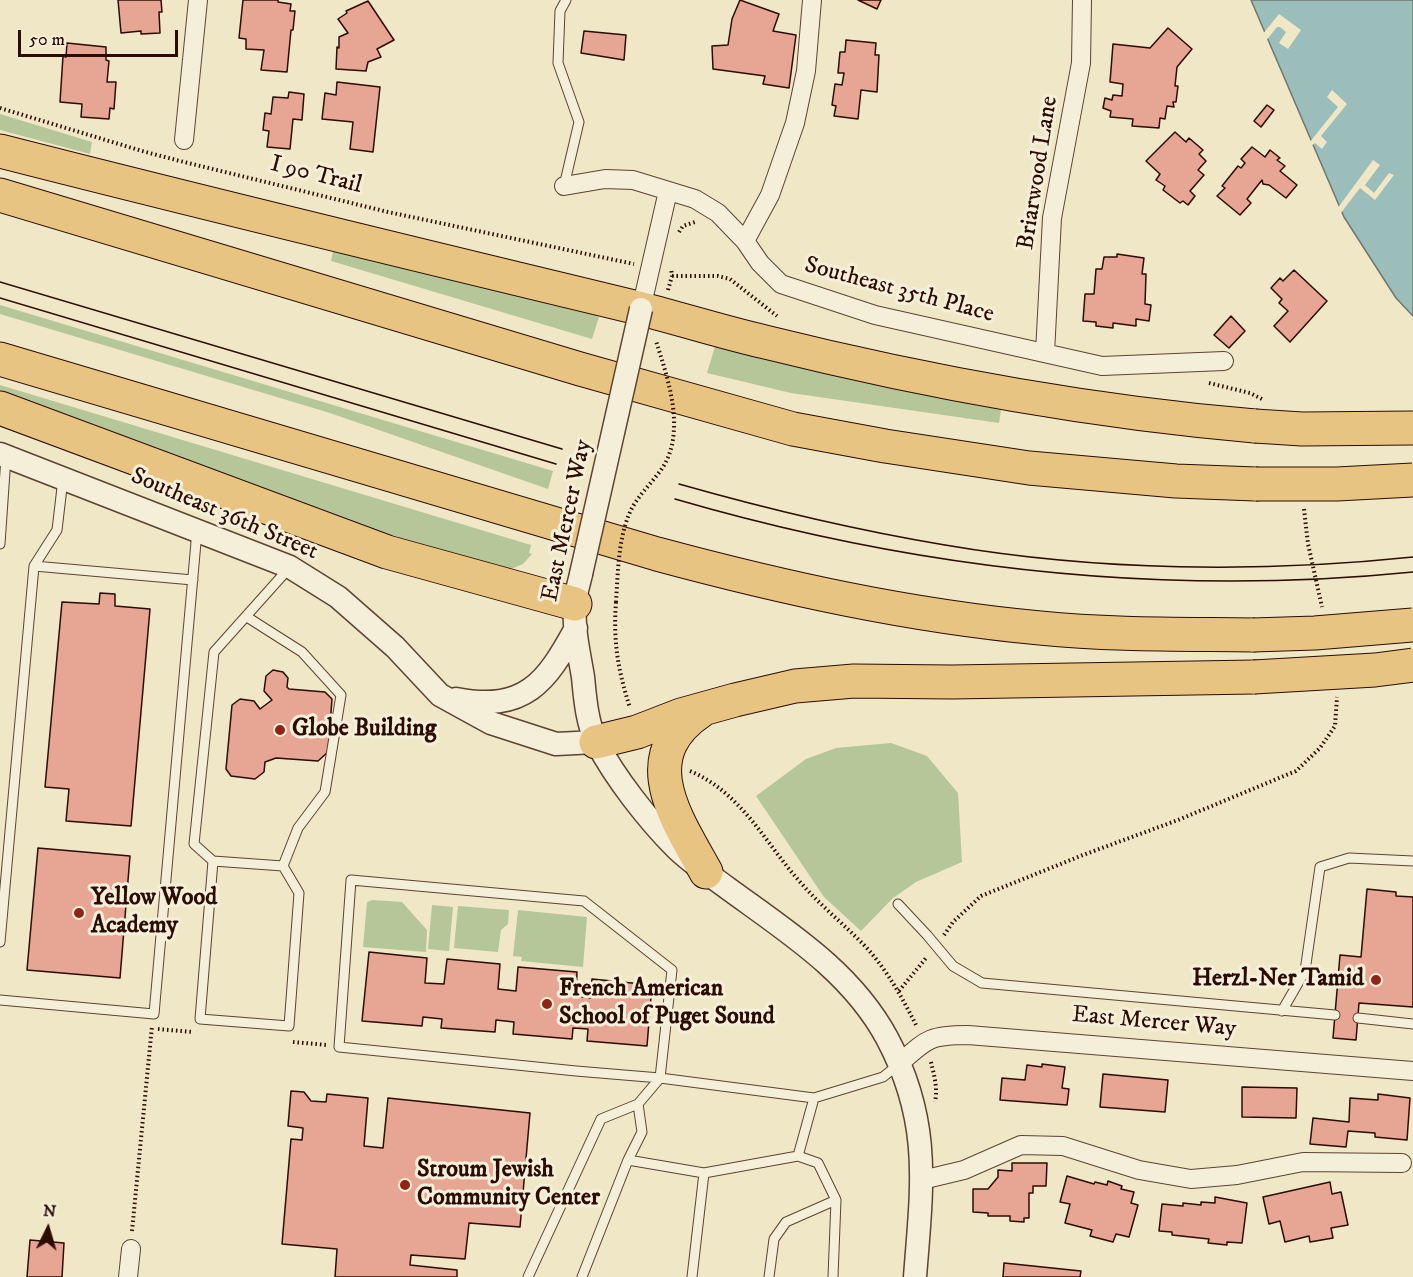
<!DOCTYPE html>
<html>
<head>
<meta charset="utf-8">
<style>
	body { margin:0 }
	#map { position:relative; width:1413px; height:1277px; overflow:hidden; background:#f0e7c6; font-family:"IM FELL DW Pica",serif }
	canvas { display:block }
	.north { position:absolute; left:18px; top:1199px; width:60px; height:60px; -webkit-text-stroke:4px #f5efda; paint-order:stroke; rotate:5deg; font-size:16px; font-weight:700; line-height:24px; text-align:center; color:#2a0c01 }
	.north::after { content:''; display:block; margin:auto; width:21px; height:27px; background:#2a0c01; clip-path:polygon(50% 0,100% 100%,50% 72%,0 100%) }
	.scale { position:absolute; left:18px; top:30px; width:160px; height:27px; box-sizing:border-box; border:3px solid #2a0c01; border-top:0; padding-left:8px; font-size:18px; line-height:21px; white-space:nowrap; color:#2a0c01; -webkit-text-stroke:4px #f5efda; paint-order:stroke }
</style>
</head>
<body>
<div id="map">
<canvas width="1413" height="1277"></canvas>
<div class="north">N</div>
<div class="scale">50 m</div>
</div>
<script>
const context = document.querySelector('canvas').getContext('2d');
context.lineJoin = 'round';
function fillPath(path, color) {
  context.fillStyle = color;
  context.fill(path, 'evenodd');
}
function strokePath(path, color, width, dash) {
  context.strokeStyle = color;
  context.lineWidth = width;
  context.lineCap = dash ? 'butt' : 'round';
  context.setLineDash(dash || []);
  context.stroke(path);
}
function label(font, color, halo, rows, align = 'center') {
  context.font = font + ' "IM FELL DW Pica",serif';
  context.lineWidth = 6;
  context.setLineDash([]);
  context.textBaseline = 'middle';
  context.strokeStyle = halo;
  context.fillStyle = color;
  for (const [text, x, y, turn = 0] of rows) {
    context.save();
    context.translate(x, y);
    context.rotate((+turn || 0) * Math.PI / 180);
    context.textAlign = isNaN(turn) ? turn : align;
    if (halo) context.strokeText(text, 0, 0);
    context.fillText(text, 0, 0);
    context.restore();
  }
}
const green = new Path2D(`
	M0,114L92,142L90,154L0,130Z
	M334,247L586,311L599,317L592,339L331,261Z
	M0,305L553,471L548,489L330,413L0,314Z
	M716,343L882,385L1001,410L999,423L791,393L707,373Z
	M0,385L531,545L529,553L532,554L523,564L511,569L370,529L0,398Z
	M891,743L927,756L958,793L962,862L916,882L893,898L861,931L824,897L756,796L806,759L836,748Z
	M372,900L402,902L427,930L426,952L363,947L367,902Z
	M432,905L453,907L449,951L428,949Z
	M458,906L509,910L508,924L501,930L498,952L454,948Z
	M518,910L587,917L583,967L521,961L522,957L513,956Z`);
const water = new Path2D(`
	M1251,0H1413V316L1396,298L1344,217Z`);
const pier = new Path2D(`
	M1279,14L1301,30L1288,49L1279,43L1286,32L1280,27H1277L1265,42L1262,35Z
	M1332,90L1347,104L1321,136L1327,142L1322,149L1315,143L1310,147L1309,143L1338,107L1327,97Z
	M1373,160L1380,165L1365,185L1374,193L1389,173L1394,175L1375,200L1360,188L1340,214L1337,209Z`);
const building = new Path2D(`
	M118,0H161L162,12H159L160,33L141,34V31L121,33Z
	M243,0H278V2L291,4L290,11H295L293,30H291L287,72L261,70L264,50L246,49V39L239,38Z
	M740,0L779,14L773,31L796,35L789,88L763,84L765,76L713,69L712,46L728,45L732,19Z
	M858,0H881L877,9Z
	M368,1L394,40L377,49L381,57L368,62L366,71L336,69L337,47L339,48V37L348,33L338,19L347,13L346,11Z
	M1168,28L1192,49L1177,67L1175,86H1178L1176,102H1173L1174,107L1167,106L1165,119L1160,118L1159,128L1132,126L1133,119L1110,117L1111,111L1103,108L1105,98L1112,100L1113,95L1122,96L1123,84L1110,82L1113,44L1150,48Z
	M584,31L626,35L624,60L581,53Z
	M846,40L876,43L875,55H879L877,92L861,90L858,119L834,116L836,106L832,105L835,84L842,85L844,73H838L840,52H845Z
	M67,43L106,47V60L109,61L107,82H116L114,109L110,108L109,119L81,117L82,104L60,102L63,56L66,57Z
	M337,82L380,87L373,152L350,149L353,122L322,119L325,93L336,95Z
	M289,92L304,94L302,120L293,119L290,149L267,147L269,131L263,130L265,113L271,114L273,97L288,98Z
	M1267,105L1274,110L1261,127L1254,121Z
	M1175,132L1186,142L1189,138L1203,150L1199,154L1206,161L1198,170L1204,175L1190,191L1195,196L1188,205L1183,201L1180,203L1163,190L1165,186L1156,180L1160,174L1146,161Z
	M1252,147L1265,157L1270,150L1280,158L1277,160L1285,166L1280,171L1297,185L1286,198L1269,185L1263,184L1262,180L1247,199L1251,203L1240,215L1217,196L1225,188L1222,186L1238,166L1241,168L1245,163L1241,159Z
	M1117,254L1144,258L1142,274H1146L1145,304L1151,305L1149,321L1136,319V326L1113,323V328L1096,326V322L1083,321L1085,294H1094L1096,269H1102L1104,257H1117Z
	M1294,270L1327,301L1290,342L1274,326L1288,311L1279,303L1282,299L1271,288L1280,278L1283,281Z
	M1231,316L1245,331L1229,348L1214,335Z
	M100,593L115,594V606L150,609L131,826L66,821L69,789L45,787L62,602L99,604Z
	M273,670L283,672L288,678L287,687L289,689L325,692L332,699L328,752L318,761L276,758L265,762L264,772L255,779L231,776L226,769L232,705L240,699L254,701L260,709L272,700L264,691L266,676Z
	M38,848L130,856L120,978L27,970Z
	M1367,889L1396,892V896L1413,897V1007L1359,1003L1356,1040L1333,1038L1340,955L1361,957Z
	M369,952L427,958L425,983L444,984L447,959L500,964L498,989L516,991L518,967L577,972L576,996L590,998L592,979L652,985L647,1046L587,1041L588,1029L573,1028L572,1039L513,1034L514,1022L496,1020L495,1032L441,1028L442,1019L423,1017L422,1026L362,1021Z
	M1042,1064L1065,1067L1062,1088L1069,1089L1067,1105L1000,1100L1002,1078L1025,1080L1027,1065L1042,1067Z
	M1103,1074L1168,1080L1165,1112L1100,1107Z
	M1242,1087L1297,1088L1296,1118L1242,1117Z
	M291,1091L304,1092L311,1101L326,1102L327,1094L368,1098L364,1146L383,1148L388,1098L530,1113L520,1227L469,1223L465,1259L411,1255L410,1265L457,1270V1277H335L337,1249L282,1244L291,1139L302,1140L303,1128L288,1126Z
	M1378,1094L1410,1098L1407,1140L1375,1137V1133L1348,1131L1346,1147L1310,1144L1313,1118L1349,1122L1350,1098L1378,1100Z
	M1012,1163H1047L1046,1186H1033V1193H1029V1218H1024V1222L1010,1221V1216H988V1213L973,1212V1189H988L998,1177V1170L1012,1171Z
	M1067,1176L1094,1184L1095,1182L1107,1185L1108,1181L1122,1186L1121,1189L1134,1192L1131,1203L1138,1205L1129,1237L1116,1234L1113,1242L1090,1236L1092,1230L1065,1223L1070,1204L1060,1202Z
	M1330,1182L1332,1194L1341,1192L1348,1225L1331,1228L1333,1238L1310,1242L1309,1236L1285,1242L1280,1221L1269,1224L1263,1197Z
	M1215,1197L1247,1203L1242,1243L1227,1242V1245L1208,1243L1209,1239L1172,1235V1232L1159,1231L1162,1204L1183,1206V1203L1201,1205V1202L1215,1203Z
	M30,1240L64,1243L62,1277H27Z
	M1004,1263L1081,1271L1080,1277H1003Z`);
const path = new Path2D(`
	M0,108L142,151L180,161L388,212L634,264
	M679,232L683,226L695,222
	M672,276H718L730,279L777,316
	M668,290L672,276L671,268
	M1209,383L1250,393L1262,399
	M1304,509L1308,544L1322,607
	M616,602C613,642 618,670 630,708
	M690,771C742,793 765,843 801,883C819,904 840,921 859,940C884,964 902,997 917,1027
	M944,935L953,922L981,896L1083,855L1178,820L1296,771L1320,748L1335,726L1337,697
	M899,991L926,958
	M158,1029L193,1032
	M293,1042L327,1045
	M931,1062C934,1075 938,1088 935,1102
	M132,1231L152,1026`);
const service = new Path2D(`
	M564,186L579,122L558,63L560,11L566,0
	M0,544L6,457
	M34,566L57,530L63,479
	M247,617L302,652L341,695L325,792L298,828L283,866L213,861L194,844L214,652L290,567
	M213,861L200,1019L289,1026L299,893L283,866
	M351,880L584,901L672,970L660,1078L576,1071L339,1047Z
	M898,904L927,935L953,966L982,983L1335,1015
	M0,942L34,566L193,580
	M0,1000L154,1014L197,531
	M1282,1011L1305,971L1320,867L1349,858L1413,861
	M1358,1018L1413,1024
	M798,1156L818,1163L836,1200L833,1277
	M628,1160L704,1173L798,1156L814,1098
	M528,1277L601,1119L638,1104L660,1078L814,1098L883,1077L899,1064
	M582,1277L628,1160L642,1132L638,1104
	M692,1277L704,1173
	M769,1277L774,1239L786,1222L836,1200`);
const minor = new Path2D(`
	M184,140L198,0
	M564,186L605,179L633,180L695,199L718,213L745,241L760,263L781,284L875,315L1102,366L1224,361
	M745,241L770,195L795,123L806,71L812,0
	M641,309L668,191
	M1045,353L1052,218L1081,63L1082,0
	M899,1064C927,1039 929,1035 968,1035L1413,1071
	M922,1180L964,1170L1021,1145L1063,1146L1139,1170L1191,1179L1237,1175L1303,1162L1402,1163
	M128,1277L131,1249`);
const tertiary = new Path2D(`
	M0,454L290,567L338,597L395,647L440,695L491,723L556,744L596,742
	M581,574C579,584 575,594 575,605C573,628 579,653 583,677C585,698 587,724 597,743C615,778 649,821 676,848C691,863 710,875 726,887C786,931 851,971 887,1038C932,1122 922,1186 915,1277
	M456,699C525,712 546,683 576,628`);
const motorway = new Path2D(`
	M0,151C211,205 422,256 634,307C678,318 721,332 765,342C926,382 1090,412 1255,426
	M0,195L580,369L793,429L885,446L1029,468L1176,481L1256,484
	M0,359L657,554C783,588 910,616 1040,628C1111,635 1182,634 1253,635
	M0,408L387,552L575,604
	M701,711C632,757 677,819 706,872
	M596,742L637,732L681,715L735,700L795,686L854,681L952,682L1254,677`);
const tram = new Path2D(`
	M0,282L562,449
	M0,298L556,464
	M679,484C767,509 855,530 945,545C1097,571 1260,573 1413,557
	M675,499C915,569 1164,597 1413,572`);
const pathBridge = new Path2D(`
	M616,602C618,573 618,539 630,512C638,495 653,482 663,467C686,430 668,379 656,341`);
const tertiaryBridge = new Path2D(`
	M581,574L641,309`);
const motorwayBridge = new Path2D(`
	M1255,426L1302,429L1413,428
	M1256,484H1337L1413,480
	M1253,635L1315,633L1413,625
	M1254,677L1375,670L1413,665`);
const markers = [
	[280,730,6,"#8f2418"],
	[79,913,6,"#8f2418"],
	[1376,980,6,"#8f2418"],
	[547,1004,6,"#8f2418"],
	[405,1185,6,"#8f2418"]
];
const streetNames = [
	["Briarwood Lane",1039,173,-81],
	["I 90 Trail",316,176,14],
	["Southeast 35th Place",899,291,15],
	["Southeast 36th Street",224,515,23],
	["East Mercer Way",568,521,-78],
	["East Mercer Way",1154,1023,5]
];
const poiNames = [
	["Globe Building",292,730],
	["Yellow Wood",91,899],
	["Academy",91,927],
	["Herzl-Ner Tamid",1364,980,"right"],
	["French American",559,990],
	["School of Puget Sound",559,1018],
	["Stroum Jewish",417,1171],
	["Community Center",417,1199]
];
fillPath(green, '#b5c799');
fillPath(water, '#9bbebb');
strokePath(water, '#6e7771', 1.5);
fillPath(pier, '#f0e7c6');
fillPath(building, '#e7a594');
strokePath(building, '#2a0c01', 1.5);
strokePath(service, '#5c4332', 11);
strokePath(minor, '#5c4332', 20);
strokePath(tertiary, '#5c4332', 25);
strokePath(motorway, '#2a0c01', 35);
strokePath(path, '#2a0c01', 4, [1.5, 3]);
strokePath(service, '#f5efda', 9);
strokePath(minor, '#f5efda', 18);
strokePath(tertiary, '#f5efda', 22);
strokePath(motorway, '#e8c483', 33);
strokePath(tram, '#2a0c01', 1.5);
strokePath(tertiaryBridge, '#5c4332', 25, []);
strokePath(motorwayBridge, '#2a0c01', 35, []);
strokePath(pathBridge, '#2a0c01', 4, [1.5, 3]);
strokePath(tertiaryBridge, '#f5efda', 22);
strokePath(motorwayBridge, '#e8c483', 33);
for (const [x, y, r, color] of markers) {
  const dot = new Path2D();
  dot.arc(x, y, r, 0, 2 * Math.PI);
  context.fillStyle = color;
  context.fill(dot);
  strokePath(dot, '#f5efda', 2);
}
label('24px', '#2a0c01', '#f5efda', streetNames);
label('bold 24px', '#2a0c01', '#f5efda', poiNames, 'left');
</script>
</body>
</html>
